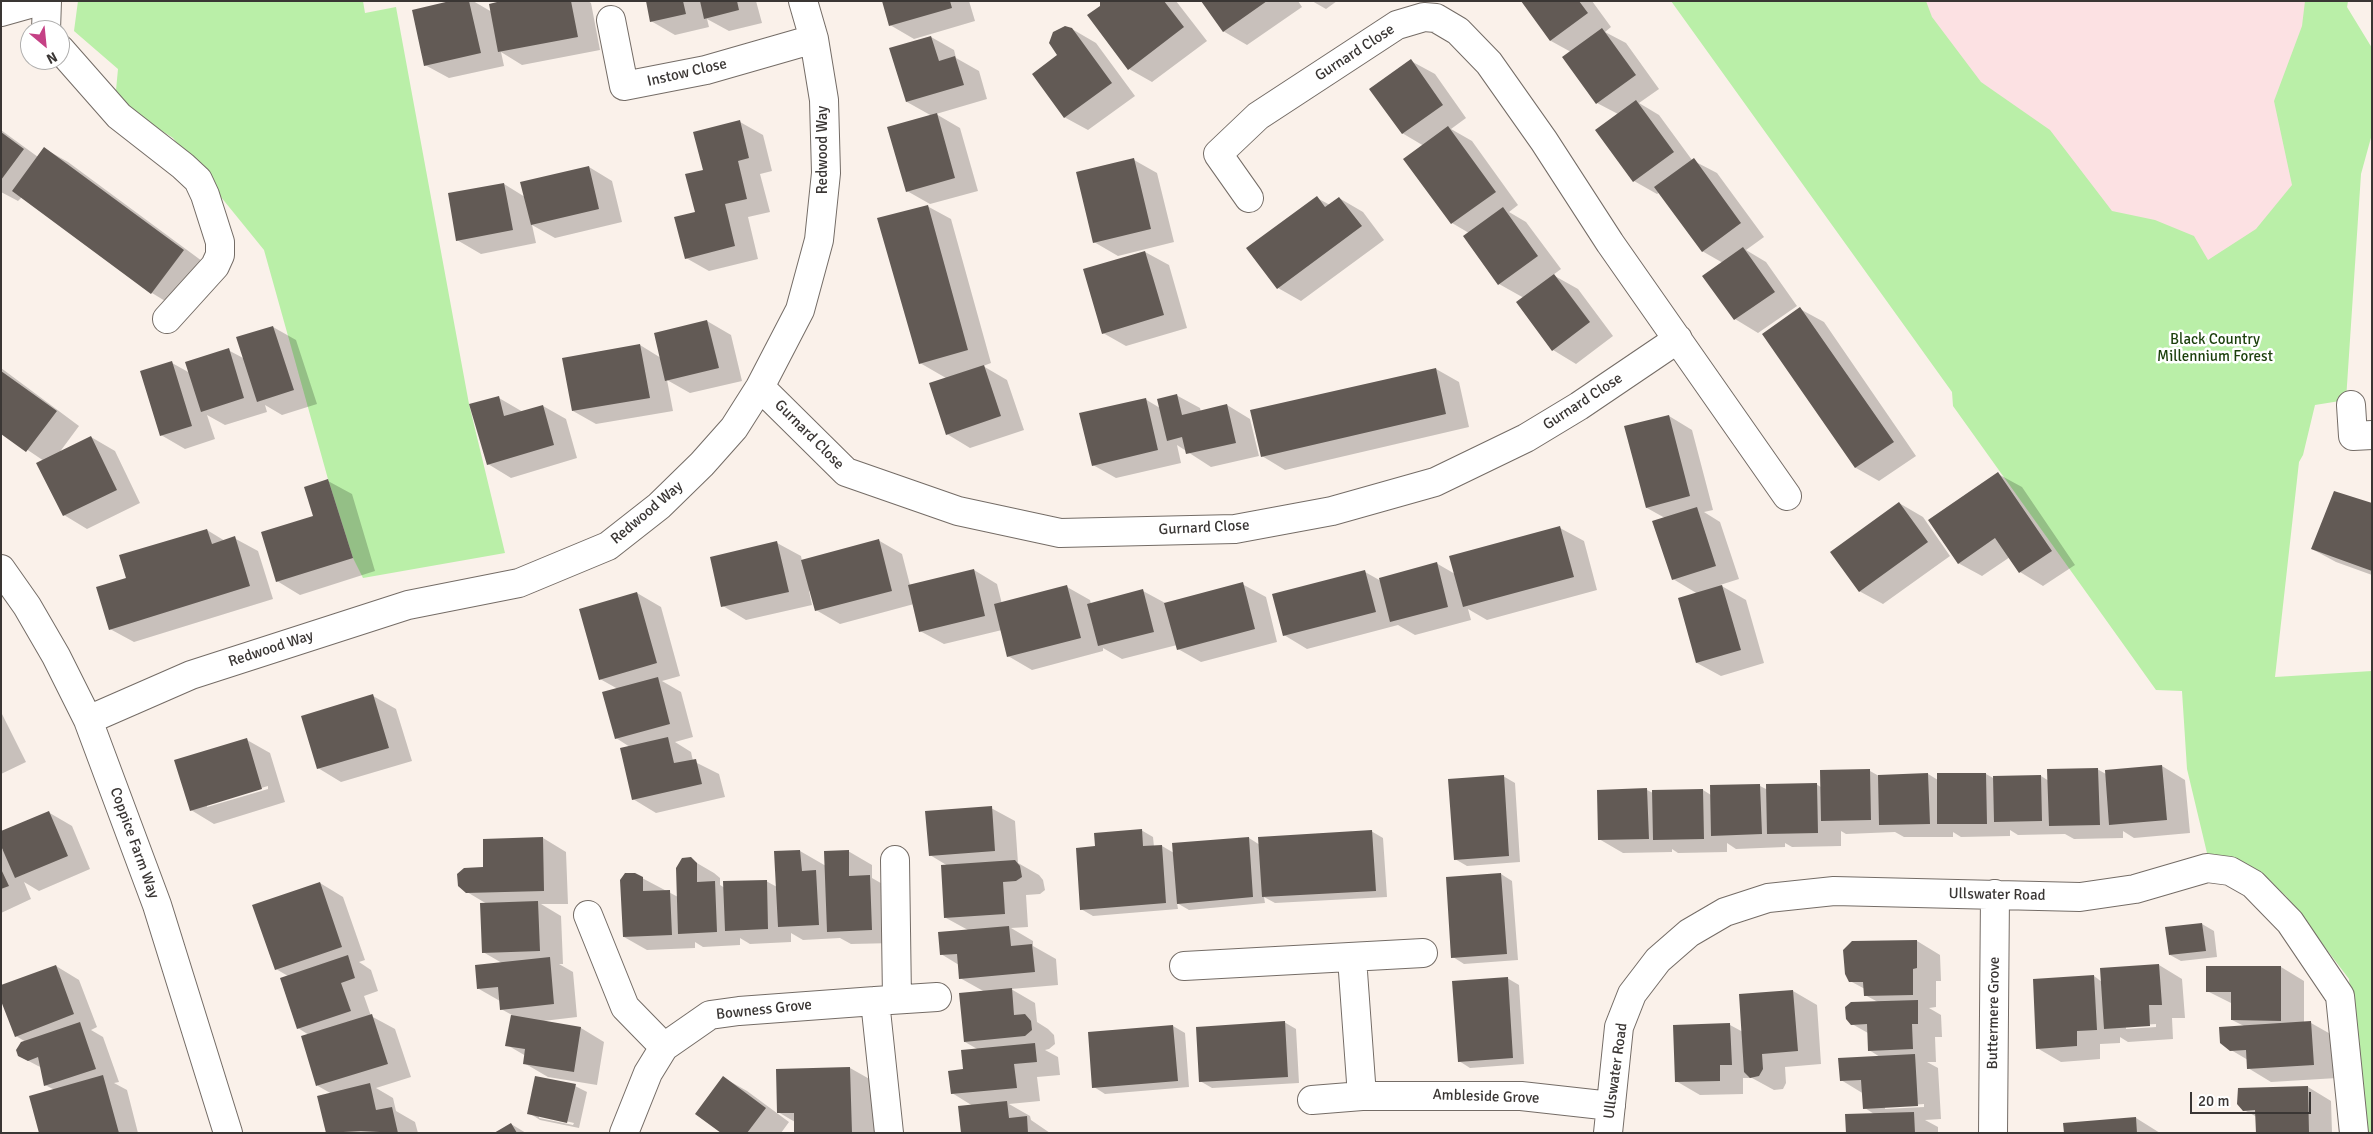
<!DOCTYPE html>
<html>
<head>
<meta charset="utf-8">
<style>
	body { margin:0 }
	#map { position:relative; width:2373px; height:1134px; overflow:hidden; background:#faf1ea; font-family:Signika,sans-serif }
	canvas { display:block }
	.frame { position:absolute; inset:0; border:2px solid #3a3634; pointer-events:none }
	.north { position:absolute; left:20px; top:20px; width:50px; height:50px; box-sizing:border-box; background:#fff; border:1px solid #b0afae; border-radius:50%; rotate:152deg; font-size:14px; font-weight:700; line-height:20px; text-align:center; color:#3a3634 }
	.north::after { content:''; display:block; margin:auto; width:18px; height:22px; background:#c54185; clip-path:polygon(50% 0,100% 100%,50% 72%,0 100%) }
	.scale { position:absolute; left:2190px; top:1092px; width:121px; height:22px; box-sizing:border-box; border:2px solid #3a3634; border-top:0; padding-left:6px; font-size:15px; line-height:18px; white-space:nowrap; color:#3a3634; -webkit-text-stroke:4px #fff; paint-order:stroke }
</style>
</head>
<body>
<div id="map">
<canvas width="2373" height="1134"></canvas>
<div class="frame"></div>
<div class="north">N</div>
<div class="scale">20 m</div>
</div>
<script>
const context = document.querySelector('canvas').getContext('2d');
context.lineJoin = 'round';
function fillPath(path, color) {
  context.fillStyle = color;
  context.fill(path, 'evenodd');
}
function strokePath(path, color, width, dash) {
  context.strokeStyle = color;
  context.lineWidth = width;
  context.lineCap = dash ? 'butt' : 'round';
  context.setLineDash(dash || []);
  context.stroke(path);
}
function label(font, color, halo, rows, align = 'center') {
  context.font = font + ' Signika,sans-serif';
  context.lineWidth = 5;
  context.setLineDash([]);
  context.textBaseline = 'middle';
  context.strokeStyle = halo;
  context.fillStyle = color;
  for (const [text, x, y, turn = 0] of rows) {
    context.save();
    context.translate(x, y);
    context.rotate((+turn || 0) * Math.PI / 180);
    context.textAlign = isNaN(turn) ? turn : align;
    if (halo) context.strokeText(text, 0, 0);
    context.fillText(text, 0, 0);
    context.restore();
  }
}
const education = new Path2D(`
	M1887,1H2348L2293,430Z`);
const green = new Path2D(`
	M78,1H363L365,13L396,7L469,404L505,553L363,578L353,558L328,479L264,250L173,138L115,101L118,69L74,31Z
	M1671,1H1926L1932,17L1981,82L2050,130L2112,211L2155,220L2194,236L2208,260L2256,229L2292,185L2274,101L2302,26L2305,1H2348L2347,7L2372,48V134L2361,174L2346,400L2315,405L2303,455L2299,462L2275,677L2372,671V1133H2365L2349,979L2286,896L2248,865L2207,853L2187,769L2182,691L2156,690L1953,406L1952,392Z`);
const shadow = new Path2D(`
	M455,1H473L492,12L508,1H588L591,3L600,50L522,65L501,52L504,66L449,78L425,65Z
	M647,1H756L762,23L729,31L707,19L709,27L675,35L651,21Z
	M883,1H969L975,21L914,39L890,25Z
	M1101,1H1176L1207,41L1152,82L1129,69L1101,6Z
	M1203,1H1298L1302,7L1247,45L1223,31Z
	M1312,1H1337L1326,9Z
	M1522,1H1592L1611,27L1605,32L1626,43L1659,89L1639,103L1659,115L1692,160L1717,173L1764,237L1746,250L1766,262L1797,306L1758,333L1735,319L1704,276L1723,263L1702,251L1660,192L1657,194L1634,181L1618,114L1597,103L1571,52L1551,41Z
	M1072,29L1096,43L1135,96L1088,130L1064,117L1059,55Z
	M931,37L954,50L956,58L979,71L987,99L936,114L960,128L978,191L930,204L907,191L932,116L907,102Z
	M1411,61L1435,74L1466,118L1451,129L1472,141L1518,205L1509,212L1526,222L1561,269L1553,275L1578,289L1613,336L1576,364L1553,350L1524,298L1499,284L1469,233L1452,223L1424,146L1402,133Z
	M740,122L763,135L772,171L760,174L770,212L748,217L758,259L709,271L686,258L696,213Z
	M1,130L38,157L45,149L68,162L206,264L175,307L152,293L22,197L18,201L1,192Z
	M1134,160L1157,173L1174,242L1118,256L1094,242Z
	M589,167L612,181L622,222L555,238L532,225L536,243L481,254L457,240L504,184L525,197Z
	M1317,198L1330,205L1339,198L1363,212L1384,240L1301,301L1278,288Z
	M927,206L951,219L991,363L983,366L1007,380L1024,430L970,448L947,434L946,378L920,363Z
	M1145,252L1169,265L1187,328L1126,346L1103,333Z
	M1800,309L1824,322L1916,456L1879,481L1856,468L1763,334Z
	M707,321L731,335L742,381L690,393L667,380L673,411L596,424L573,411L640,345L661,358Z
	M273,327L296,340L317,404L282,415L265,405L267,412L225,425L207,415L215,439L185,449L161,435L172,363L190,373L228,350L245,359Z
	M1,368L79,426L59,453L91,437L115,451L140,503L87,529L64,515L44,461L1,432Z
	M1436,369L1459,382L1469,427L1285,470L1262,456Z
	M1176,395L1200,408L1201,412L1227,405L1250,419L1259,456L1211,467L1177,445L1181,463L1116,478L1093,465L1145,399L1160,408Z
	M499,398L523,412L543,406L566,419L577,458L511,478L488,464Z
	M1669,416L1692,430L1713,510L1704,512L1720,522L1739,579L1720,585L1746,600L1764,663L1721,676L1697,663L1698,594L1673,579L1665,518L1647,508Z
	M1998,474L2022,487L2075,565L2043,586L2020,572L2010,557L1982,576L1958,563Z
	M328,481L352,494L375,571L300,595L277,581L314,517Z
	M1899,503L1923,517L1950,556L1883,604L1859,591Z
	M2372,504V575L2336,562L2312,549Z
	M1560,528L1584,541L1597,590L1487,620L1468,609L1471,620L1415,635L1398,625L1307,649L1284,635L1365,572L1381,581L1436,563L1455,574Z
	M207,530L225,541L234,538L258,551L273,599L134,642L110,629L128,579Z
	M878,540L902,554L910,585L974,570L997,584L1002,604L1067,587L1090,600L1091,604L1143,591L1167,604L1242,584L1266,597L1277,642L1201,662L1178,649L1177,645L1122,659L1103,648V651L1032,670L1008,656L1002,630L944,644L920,631L914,604L840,624L816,610L811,590L809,591L812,605L746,620L723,606L777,543L801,556L802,561Z
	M637,593L661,607L680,676L662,681L681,692L693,737L675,742L691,752L693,761L719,774L725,797L656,813L633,799L630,747L616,738L618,689L600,679Z
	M373,696L396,709L412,761L341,782L318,768Z
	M1,712L26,762L1,774Z
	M247,740L270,753L285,802L214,824L191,810ZM268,786V789L207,807V804Z
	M2162,766L2185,780L2190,833L2134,838L2123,831V838L2074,839L2065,834L2018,835L2010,830V836L1961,837L1953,832V837H1904L1895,832L1846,834L1841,831V846L1792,847L1785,843V847L1736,849L1727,843V852L1678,853L1672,849V852L1623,853L1599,839L1598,791L1647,790L1653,793L1703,790L1711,795L1760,786L1768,790L1816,784L1821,787V772L1870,771L1879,776L1928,774L1938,780L1986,774L1995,779L2041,776L2049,781L2097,769L2106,774Z
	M1503,776L1515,783L1520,862L1467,866L1455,859Z
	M991,808L1015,821L1018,863L1039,875L1043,880L1045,890L1040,894L1026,895L1028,927L1011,928L1033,941V946L1056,959L1058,985L1011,989L1035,1003L1037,1022L1048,1029L1054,1035L1055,1044L1049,1049L1045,1050L1058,1057L1060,1075L1037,1077L1040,1101L1009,1104L1030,1116L1031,1120L1050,1133H962L973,1106L952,1093L979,1050L965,1042L985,992L960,978L959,965L941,954L968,930L946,918L948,866L930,855Z
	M48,812L72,826L90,869L39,891L24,882L31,899L1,913V849L5,851Z
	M1141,830L1153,837L1154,847L1162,846L1174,853L1249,838L1260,845L1371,831L1383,838L1387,897L1275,903L1264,897L1265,903L1189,910L1177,903L1178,909L1093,916L1081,909L1096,847Z
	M543,838L566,852L568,904H541L561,916L563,964H559L573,972L577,1017L543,1021L581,1028L604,1042L597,1085L548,1077L524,1063L526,1056L507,1045L512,1015L501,1009L500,1001L479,989L502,963L483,952L487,904L467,892L484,868Z
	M800,851L826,866L848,851L872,865V878L893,890L895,943L851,944L840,938L803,940L791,933V942L750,944L740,938V945L703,947L695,942V948L647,950L624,937L642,878L678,897L690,859L714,873L720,878V885L725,888L766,881L777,887L775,852Z
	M1501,874L1512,881L1518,960L1464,964L1453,957Z
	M320,883L343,897L365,960L359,962L371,970L378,991L364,996L371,1016L395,1029L411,1077L376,1088L393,1098L396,1111L415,1122L418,1133H327L332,1094L318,1086L302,1037L309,1035L298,1028L288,976L276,969Z
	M2202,924L2214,931L2217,957L2181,961L2170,955Z
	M1917,941L1940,955L1941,981H1936V1007L1929,1008L1941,1015L1942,1037H1935L1936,1062H1927L1938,1068L1941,1119L1925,1120L1938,1127V1133H1847L1874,1114L1865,1108L1864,1094L1841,1080L1880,1057L1869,1050L1868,1033L1852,1024L1878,1002L1865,995V989L1850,981L1852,943ZM1924,1104V1107L1885,1109V1107Z
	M2159,965L2182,979L2185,1018H2172L2173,1039L2128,1042L2120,1037V1043L2100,1044V1059L2061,1062L2037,1048L2094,976L2102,982ZM2156,1024V1027L2126,1029V1026Z
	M56,966L79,980L97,1027L91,1030L103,1037L119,1082L114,1083L127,1090L138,1133H41L55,1090L45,1085L42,1068L19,1056L26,1042L16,1036Z
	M2281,967L2304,981V1023H2311L2334,1036L2337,1078L2271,1082L2248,1068V1060L2231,1050L2244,1026L2232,1020L2233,1004L2207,991Z
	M1507,978L1519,985L1524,1064L1470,1068L1459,1061Z
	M1793,991L1817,1005L1821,1064L1785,1067L1786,1083L1783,1089L1774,1090L1752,1078H1743V1094L1700,1095L1676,1081L1674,1027L1730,1025L1743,1032L1740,995Z
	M1284,1022L1296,1029L1299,1083L1212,1088L1200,1081Z
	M1173,1026L1185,1033L1189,1087L1105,1094L1094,1087Z
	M850,1068L873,1081L875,1133H796L795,1122L778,1112Z
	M724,1078L747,1091L789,1122L781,1133H723Z
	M575,1086L587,1092L579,1128L540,1120L529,1113ZM539,1115L574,1123L573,1125L539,1118Z
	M2308,1087L2331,1101L2332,1133H2257V1117L2244,1110Z
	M2136,1118L2160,1133H2065L2064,1124Z
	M511,1124L526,1133H497Z`);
const building = new Path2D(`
	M450,1H469L481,53L424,66L412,10Z
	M501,1H571L578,37L498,52L489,4Z
	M646,1H683L686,14L650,22Z
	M700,1H737L739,10L704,19Z
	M882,1H950L952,8L889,26Z
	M1100,1H1164L1184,27L1128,70L1087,15L1100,6Z
	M1201,1H1267L1223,32Z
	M1521,1H1579L1588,13L1550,41Z
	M1065,26L1072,28L1112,83L1064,118L1032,74L1057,55L1049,43L1053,32Z
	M1602,28L1636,75L1596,104L1562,57Z
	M931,36L939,61L955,56L964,85L906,102L889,48Z
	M1411,59L1443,105L1402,134L1369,89Z
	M1636,100L1674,152L1633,182L1595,130Z
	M937,113L955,178L906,192L887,127Z
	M740,120L749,158L738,161L747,199L725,204L735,246L685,259L674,217L695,212L685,174L703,170L693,132Z
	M1448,126L1496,192L1451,224L1403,159Z
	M1,132L24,149L1,180Z
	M44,147L184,250L151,294L12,191Z
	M1134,158L1151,229L1093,243L1076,172Z
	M1694,158L1741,223L1702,252L1654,187Z
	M589,166L599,209L531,225L520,182Z
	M504,183L513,230L456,241L448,193Z
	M1317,196L1325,207L1339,197L1362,226L1277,289L1246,248Z
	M928,205L968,350L919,364L877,218Z
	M1503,207L1538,256L1498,285L1463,236Z
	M1743,247L1775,292L1734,320L1702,276Z
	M1145,251L1164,315L1102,334L1083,269Z
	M1554,274L1590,322L1552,351L1516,302Z
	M1800,307L1894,442L1855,468L1762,334Z
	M707,320L719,368L665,381L654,333Z
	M273,326L294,390L257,402L236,337Z
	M640,344L650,398L572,411L562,358Z
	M229,348L244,398L201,412L185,362Z
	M172,361L192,426L160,436L140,371Z
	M984,365L1001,416L946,435L929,383Z
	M1436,368L1446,414L1261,457L1250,410Z
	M1,371L57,411L26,452L1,434Z
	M1177,394L1182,415L1227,404L1236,443L1186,454L1182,437L1167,441L1157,399Z
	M499,396L504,416L543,405L554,445L487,465L469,404Z
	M1146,398L1158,450L1092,466L1079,413Z
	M1669,415L1690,496L1646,508L1624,426Z
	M91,436L117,490L63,516L36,463Z
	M1998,472L2052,551L2019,573L1995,538L1958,564L1928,520Z
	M328,479L353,558L276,582L261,532L313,516L304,487Z
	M2334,491L2372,503V571L2311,549Z
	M1899,502L1928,542L1859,592L1830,552Z
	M1697,507L1716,566L1672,580L1652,521Z
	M1560,526L1574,577L1463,607L1449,556Z
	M207,529L212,544L235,536L250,586L109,630L96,587L126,578L119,555Z
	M879,539L892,591L815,611L801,560Z
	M777,541L789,592L721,607L710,557Z
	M1437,562L1448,607L1390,622L1379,578Z
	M974,569L985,616L919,632L908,585Z
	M1365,570L1376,612L1283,636L1272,594Z
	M1243,582L1255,629L1177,650L1164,603Z
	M1067,585L1081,638L1007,657L994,604Z
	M1722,585L1741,650L1696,663L1678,598Z
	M1143,589L1154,632L1098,646L1087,604Z
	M637,592L657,663L599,680L579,609Z
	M658,677L670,724L615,739L602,692Z
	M373,694L389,748L317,769L301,716Z
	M668,737L674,763L696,759L702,784L632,800L620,748Z
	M247,738L262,789L190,811L174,760Z
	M2162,765L2167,820L2109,825L2105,770Z
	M2098,768L2100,825L2049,826L2047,769Z
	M1870,769L1871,820L1821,821L1820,770Z
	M1928,773L1930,824L1879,825L1878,775Z
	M1937,773H1986L1987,824H1937Z
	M1504,775L1509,856L1454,860L1448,779Z
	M2041,775L2042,821L1994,822L1993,776Z
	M1817,783L1818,833L1767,834L1766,784Z
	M1760,784L1762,834L1711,836L1710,785Z
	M1647,788L1649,839L1598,840L1597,790Z
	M1703,789L1704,839L1653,840L1652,790Z
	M992,806L995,851L929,856L925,811Z
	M49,811L68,856L15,878L1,846V831Z
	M1142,829L1143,846L1162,845L1166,903L1080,910L1076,848L1095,846L1094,833Z
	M1372,830L1376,891L1262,897L1258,837Z
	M543,837L544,891L466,893L458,886L457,874L464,868L483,867V839Z
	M1249,837L1253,897L1177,904L1172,843Z
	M800,850L802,871L816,870L819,925L778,927L774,851Z
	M849,850V876L870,875L872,930L827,932L824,851Z
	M691,857L697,863V882L715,881L717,932L678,934L676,868L682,858Z
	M1015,860L1020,866L1022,877L1016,881L1003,882L1005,914L944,918L941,865Z
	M1,869L9,886L1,889Z
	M625,873H635L643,877V891L670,890L672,935L623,937L620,880Z
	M1501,873L1507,954L1451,958L1446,877Z
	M767,880L768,929L725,931L723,881Z
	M320,882L342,947L275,970L252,905Z
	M538,901L540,951L482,953L480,903Z
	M2202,923L2206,951L2169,955L2165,927Z
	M1009,926L1011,946L1032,944L1035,972L959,979L957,954L940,955L938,932Z
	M1917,940V968L1913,969V995L1864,996L1863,982H1849L1845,974L1843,950L1852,941Z
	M348,955L355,978L341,983L351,1011L297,1029L280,978Z
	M550,957L554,1004L500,1010L498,987L477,989L475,965Z
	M2159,964L2162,1005H2149L2150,1026L2104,1029L2100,968Z
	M56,965L74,1014L15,1037L1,1001V985Z
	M2206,966H2281V1021L2231,1020V992H2206Z
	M2094,975L2097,1030L2077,1031V1046L2036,1049L2033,979Z
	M1508,977L1513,1058L1458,1062L1452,981Z
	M1012,988L1014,1015L1025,1014L1031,1021L1032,1030L1025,1036L964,1042L959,993Z
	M1793,990L1798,1051L1762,1054L1763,1069L1759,1076L1750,1078L1744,1072L1739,994Z
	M1918,1000V1024H1912L1913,1049L1868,1051L1867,1024L1851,1025L1846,1019L1845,1007L1851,1002Z
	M372,1014L388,1064L316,1086L301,1036Z
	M511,1015L581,1027L574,1072L523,1064L525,1049L505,1046Z
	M1285,1021L1288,1077L1199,1082L1196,1027Z
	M2311,1021L2314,1065L2247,1069L2246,1050L2230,1051L2220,1043L2219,1027Z
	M80,1022L96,1069L44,1086L38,1057L28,1061L18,1056L16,1050L21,1042Z
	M1730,1023L1732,1065H1720V1081L1675,1082L1673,1025Z
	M1173,1025L1178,1081L1092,1088L1088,1032Z
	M1035,1043L1037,1062L1014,1064L1017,1088L951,1094L948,1071L963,1069L961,1050Z
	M1915,1054L1918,1106L1863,1109L1861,1080L1840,1081L1838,1058Z
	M850,1067L852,1133H794V1113H777L776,1069Z
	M103,1075L119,1133H39L29,1096Z
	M535,1076L576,1084L567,1123L527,1114Z
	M723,1076L766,1108L747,1133H721L695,1114Z
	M370,1083L376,1110L392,1107L398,1133L361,1131L326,1133L317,1096Z
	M2308,1086L2309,1133H2256L2255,1110L2243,1111L2237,1104L2238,1088Z
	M1007,1101L1009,1118L1027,1116L1028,1133H961L958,1106Z
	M1914,1112L1915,1133H1846L1845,1114Z
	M2136,1117L2137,1133H2064L2063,1123Z
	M511,1123L517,1133H494Z`);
const minor = new Path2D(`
	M1,12L40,1
	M611,20L624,86L706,70L814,39
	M46,30L47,1
	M60,49L119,116L183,166L198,180L205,195L220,242V255L215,266L167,319
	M1249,198L1218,154L1258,116L1397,25L1424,17L1436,18L1458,31L1489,63L1544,141L1610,243L1787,496
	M760,387L846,472L958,511L1060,533L1235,529L1332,511L1435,482L1526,438L1579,406L1678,339
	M2351,405L2353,436L2372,435
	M1,569L27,606L56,656L88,720L157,905L228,1133
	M88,720L191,675L408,605L519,583L608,546L659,506L702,464L734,428L760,387L800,310L819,240L826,173L824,100L814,39L803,1
	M895,860L897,999
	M588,915L625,1007L664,1047
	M1352,958L1362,1096
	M1184,966L1423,953
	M1312,1100L1362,1096H1521L1611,1106
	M624,1133L648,1073L664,1047L710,1015L739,1011L875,1001
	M889,1133L875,1001L937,997
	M1608,1133L1619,1027L1632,994L1658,960L1689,933L1725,912L1768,898L1834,891L2080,897L2135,889L2207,868L2230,871L2253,884L2290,922L2340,996L2354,1133
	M1993,1133L1995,894`);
const streetNames = [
	["Gurnard Close",1355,53,-33],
	["Instow Close",687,73,-13],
	["Redwood Way",823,150,-90],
	["Gurnard Close",1583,402,-33],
	["Gurnard Close",809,435,45],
	["Redwood Way",647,513,-40],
	["Gurnard Close",1204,528,-3],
	["Redwood Way",271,649,-18],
	["Coppice Farm Way",134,843,70],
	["Ullswater Road",1997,895,1],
	["Bowness Grove",764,1010,-6],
	["Buttermere Grove",1994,1013,-89],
	["Ullswater Road",1616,1071,-82],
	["Ambleside Grove",1486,1097,2]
];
const parkNames = [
	["Black Country",2215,340],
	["Millennium Forest",2215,357]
];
fillPath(education, '#fce1e3');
fillPath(green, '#baefa8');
fillPath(shadow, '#0003');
fillPath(building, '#625a55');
strokePath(minor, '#746c66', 30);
strokePath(minor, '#fff', 28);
label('15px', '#3a3634', '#fff', streetNames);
label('15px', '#1b3f0b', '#fff', parkNames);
</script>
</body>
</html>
